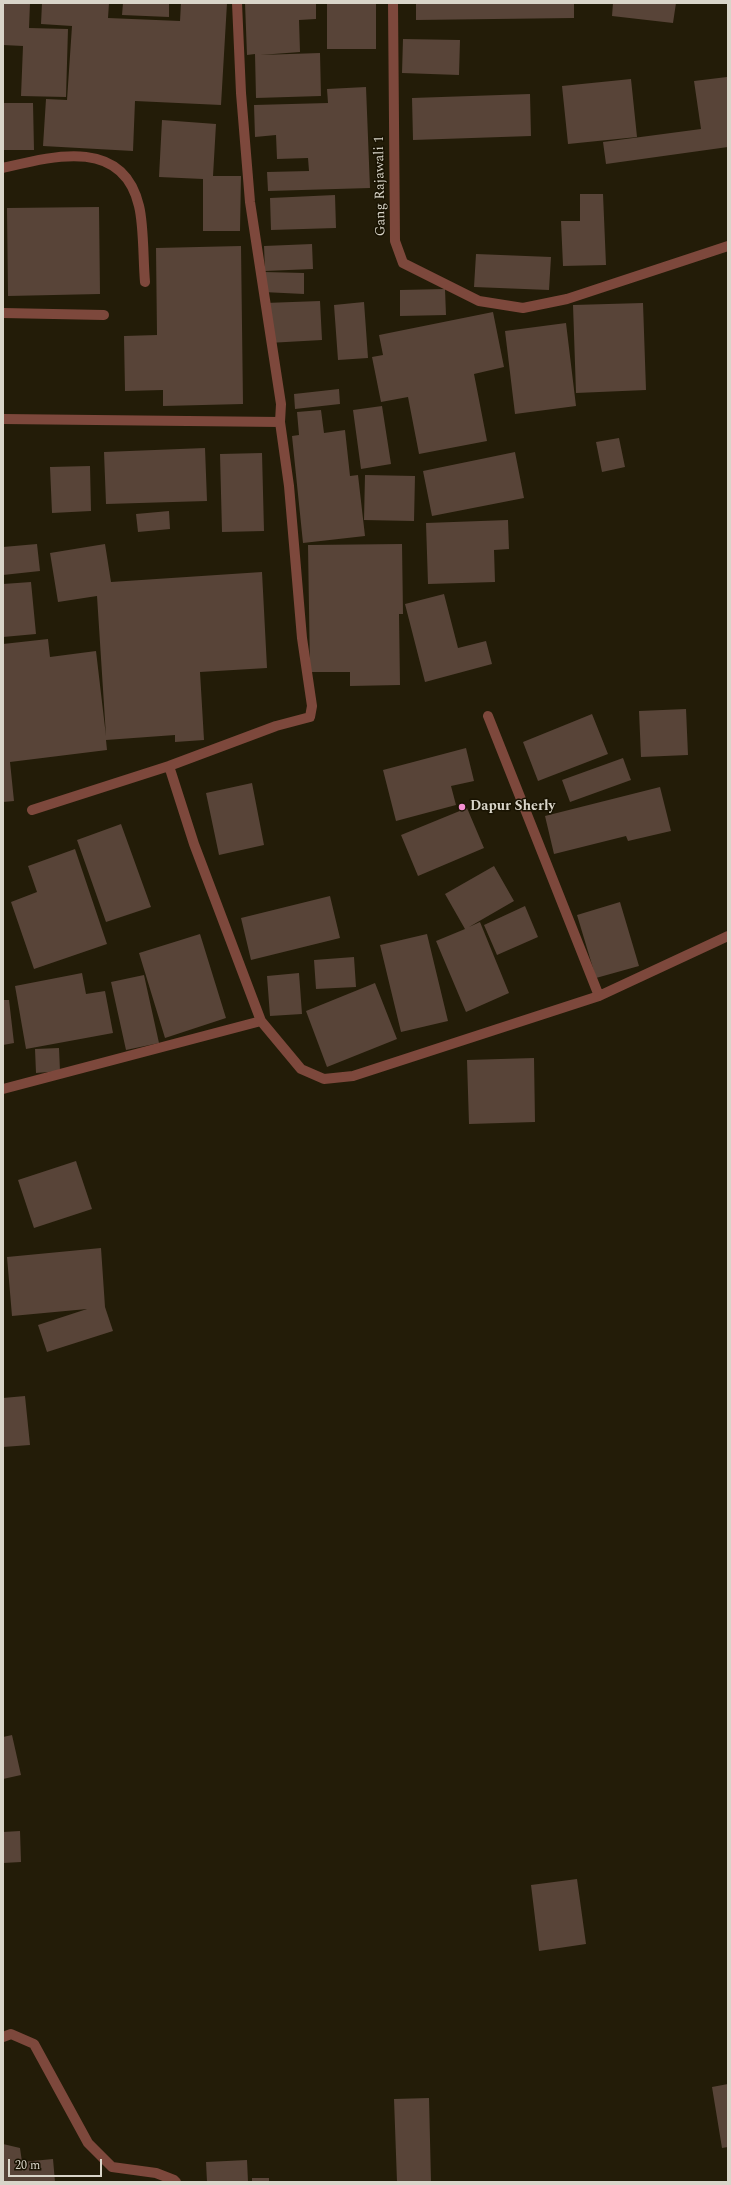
<!DOCTYPE html>
<html>
<head>
<meta charset="utf-8">
<style>
	body { margin:0 }
	#map { position:relative; width:731px; height:2185px; overflow:hidden; background:#231c08; font-family:Spectral,serif }
	canvas { display:block }
	.frame { position:absolute; inset:0; border:4px solid #d9d5c9; pointer-events:none }
	.scale { position:absolute; left:8px; top:2159px; width:94px; height:18px; box-sizing:border-box; border:2px solid #d9d5c9; border-top:0; padding-left:5px; font-size:12px; line-height:14px; white-space:nowrap; color:#d9d5c9; -webkit-text-stroke:3px #191302; paint-order:stroke }
</style>
</head>
<body>
<div id="map">
<canvas width="731" height="2185"></canvas>
<div class="frame"></div>
<div class="scale">20 m</div>
</div>
<script>
const context = document.querySelector('canvas').getContext('2d');
context.lineJoin = 'round';
function fillPath(path, color) {
  context.fillStyle = color;
  context.fill(path, 'evenodd');
}
function strokePath(path, color, width, dash) {
  context.strokeStyle = color;
  context.lineWidth = width;
  context.lineCap = dash ? 'butt' : 'round';
  context.setLineDash(dash || []);
  context.stroke(path);
}
function label(font, color, halo, rows, align = 'center') {
  context.font = font + ' Spectral,serif';
  context.lineWidth = 3;
  context.setLineDash([]);
  context.textBaseline = 'middle';
  context.strokeStyle = halo;
  context.fillStyle = color;
  for (const [text, x, y, turn = 0] of rows) {
    context.save();
    context.translate(x, y);
    context.rotate((+turn || 0) * Math.PI / 180);
    context.textAlign = isNaN(turn) ? turn : align;
    if (halo) context.strokeText(text, 0, 0);
    context.fillText(text, 0, 0);
    context.restore();
  }
}
const building = new Path2D(`
	M3,3H30L29,28L68,29L66,97L21,96L23,46L3,45Z
	M42,3H109L108,18L180,21L181,3H227L221,105L135,101L133,151L43,146L46,99L67,100L72,26L41,24Z
	M123,3H169V17L122,15Z
	M245,3H316V19L299,20L300,52L260,55L320,53L321,96L256,98L255,54L247,55Z
	M327,3H376V49H327Z
	M416,3H574V18L416,20Z
	M613,3H676L673,23L612,16Z
	M403,39L460,40L459,75L402,73Z
	M727,77L728,147L606,164L603,142L701,129L694,81Z
	M631,79L637,137L568,144L562,86Z
	M366,87L370,188L268,191L267,172L309,171L308,158L277,159L276,135L255,137L254,105L328,103L327,89Z
	M530,94L531,136L413,140L412,98Z
	M3,103H33L34,150H3Z
	M162,120L216,124L213,176H241L240,231H203V179L159,177Z
	M580,194H603L606,265L563,266L561,221H580Z
	M335,195L336,228L271,230L270,198Z
	M99,207L100,294L8,296L7,208Z
	M312,244L313,269L265,271L264,246Z
	M241,246L243,404L163,406V390L125,391L124,336L157,335L156,248Z
	M476,254L551,257L549,290L474,287Z
	M264,272L304,273V294L263,292Z
	M445,289L446,315L400,316V290Z
	M320,301L322,340L268,343L265,303Z
	M364,302L368,358L338,360L334,305Z
	M643,303L646,390L576,393L573,305Z
	M493,312L504,367L474,374L487,441L419,454L408,397L381,402L372,357L383,355L379,335Z
	M566,323L576,406L515,414L505,331Z
	M339,389L340,404L295,409L294,394Z
	M382,406L391,464L361,469L353,410Z
	M321,410L324,433L345,430L350,476L358,475L365,536L303,543L292,436L299,435L297,412Z
	M619,438L625,467L602,472L596,442Z
	M205,448L207,501L106,504L104,452Z
	M515,452L524,498L432,516L423,471Z
	M262,453L264,531L222,532L220,454Z
	M90,466L91,511L52,513L50,467Z
	M365,475L415,476L414,521L364,520Z
	M169,511L170,529L138,532L136,514Z
	M508,520L509,549L494,550L495,582L428,584L426,523Z
	M37,544L40,571L3,575V547Z
	M105,544L111,582L262,572L267,668L200,672L204,740L175,742V735L106,740L107,750L10,762L14,801L3,802V644L48,639L50,657L96,651L106,736L97,596L58,602L50,553Z
	M402,544L403,614H399L400,685L350,686V672H310L308,545Z
	M31,582L36,634L3,637V584Z
	M444,594L458,648L486,641L492,664L425,682L405,604Z
	M686,709L688,755L641,757L639,711Z
	M592,714L608,754L538,781L523,742Z
	M466,748L474,781L451,786L456,805L396,821L383,770Z
	M623,758L631,780L570,802L562,780Z
	M252,783L264,845L219,855L206,793Z
	M660,787L671,831L628,841L626,836L554,854L545,816Z
	M467,808L484,848L418,876L401,835Z
	M121,824L151,907L106,922L77,840Z
	M75,849L107,944L34,969L11,902L37,892L28,866Z
	M494,866L514,901L469,927L480,922L509,993L466,1012L436,941L465,929L445,894Z
	M330,896L340,938L251,960L241,918Z
	M620,902L639,966L596,978L577,915Z
	M525,906L538,937L497,955L484,925Z
	M200,934L226,1018L165,1038L139,953Z
	M427,934L448,1021L401,1032L380,945Z
	M354,957L356,987L316,989L314,960Z
	M82,973L86,994L105,991L113,1033L26,1049L15,986Z
	M299,973L302,1014L270,1016L267,976Z
	M144,975L159,1043L126,1050L111,982Z
	M375,983L397,1039L327,1067L306,1011Z
	M3,1000H9L14,1043L3,1045Z
	M59,1048L60,1071L36,1073L35,1049Z
	M534,1058L535,1122L469,1124L467,1060Z
	M76,1161L92,1209L34,1228L18,1180Z
	M101,1248L105,1307L113,1331L47,1352L38,1325L87,1309L12,1316L7,1257Z
	M25,1396L30,1445L3,1447V1398Z
	M12,1735L21,1775L3,1779V1737Z
	M20,1831L21,1862L3,1863V1832Z
	M577,1879L586,1944L539,1951L531,1885Z
	M728,2084V2147L722,2148L712,2087Z
	M429,2098L431,2182H397L394,2099Z
	M3,2144L20,2148L22,2162L53,2159L55,2182H3Z
	M247,2160L248,2182H207L206,2162Z
	M252,2178H269V2182H252Z`);
const minor = new Path2D(`
	M393,3L395,241L403,263L479,301L523,308L567,299L728,246
	M3,168C53,156 123,137 139,206C144,226 143,260 145,282
	M3,313L104,315
	M3,419L280,422
	M488,716L599,996
	M169,766L194,844L261,1021L301,1069L324,1079L353,1076L599,996L728,936
	M32,810L169,766L276,726L310,717L312,706L302,638L289,486L280,422L281,404L250,202L241,93L237,3
	M3,1089L261,1021
	M3,2037L11,2034L34,2044L88,2143L112,2167L156,2173L174,2180L176,2182`);
const markers = [
	[462,807,4,"#f590d1"]
];
const streetNames = [
	["Gang Rajawali 1",381,186,-91]
];
const poiNames = [
	["Dapur Sherly",470,807]
];
fillPath(building, '#584438');
strokePath(minor, '#7d483c', 10);
for (const [x, y, r, color] of markers) {
  const dot = new Path2D();
  dot.arc(x, y, r, 0, 2 * Math.PI);
  context.fillStyle = color;
  context.fill(dot);
  strokePath(dot, '#191302', 1.5);
}
label('14px', '#d9d5c9', '#191302', streetNames);
label('bold 14px', '#d9d5c9', '#191302', poiNames, 'left');
</script>
</body>
</html>
